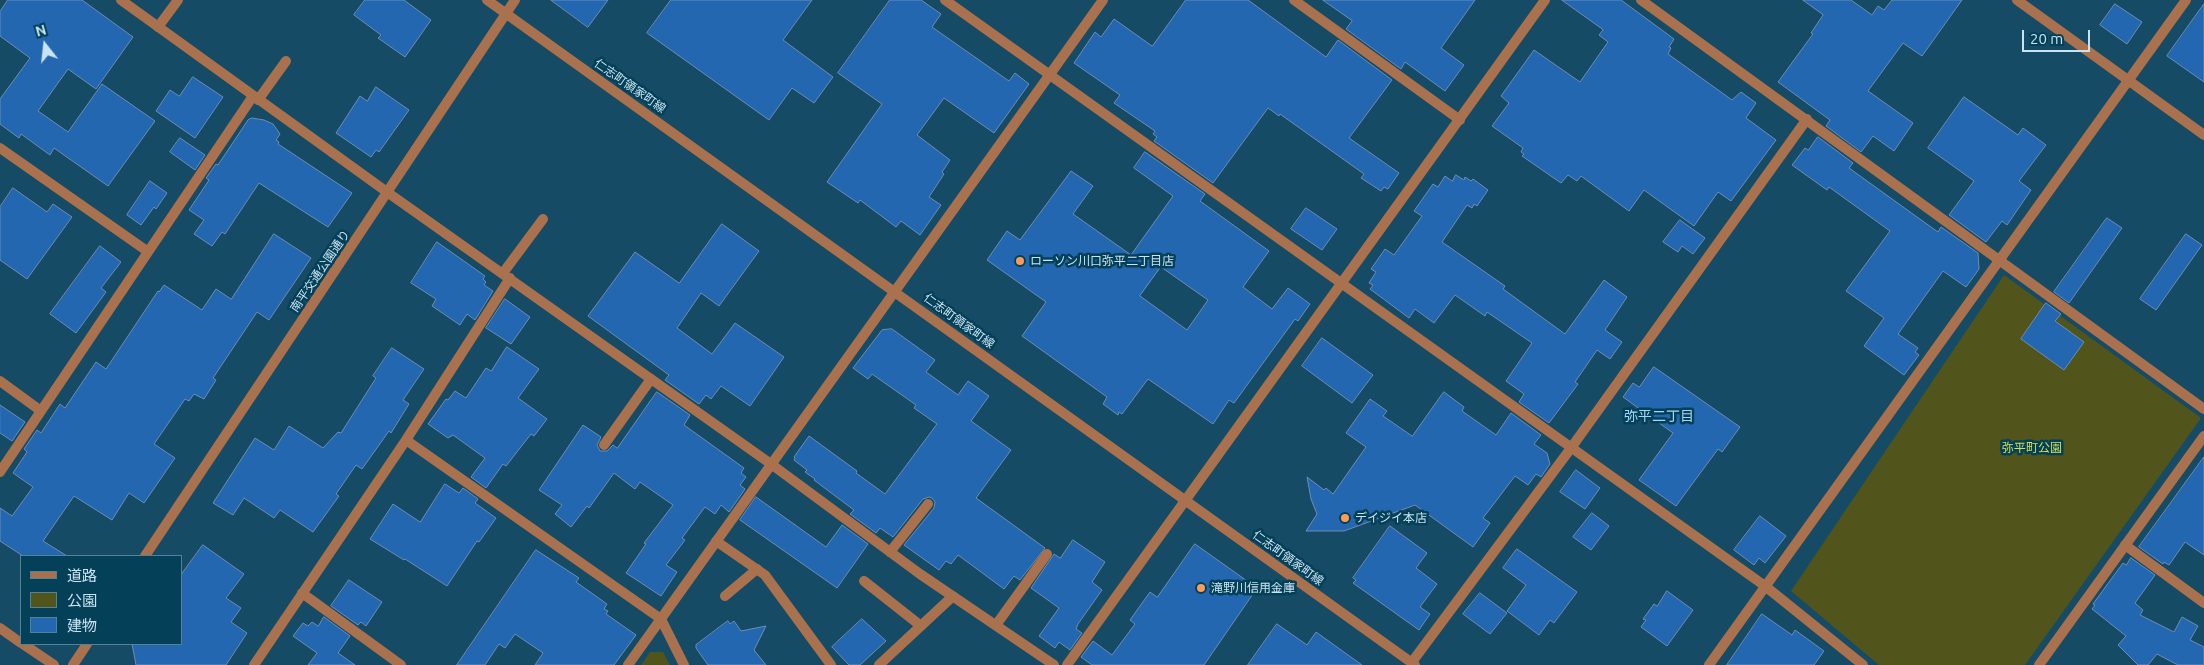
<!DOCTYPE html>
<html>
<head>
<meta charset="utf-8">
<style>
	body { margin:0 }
	#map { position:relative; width:2204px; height:665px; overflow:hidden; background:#154b64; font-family:Ubuntu,"Noto Sans JP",sans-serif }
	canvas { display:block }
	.legend { position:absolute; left:20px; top:555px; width:162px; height:90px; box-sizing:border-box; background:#054059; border:1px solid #538196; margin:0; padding:6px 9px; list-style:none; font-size:15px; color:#c8e3f2 }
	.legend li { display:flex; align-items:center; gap:10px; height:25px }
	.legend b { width:25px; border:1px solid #538196 }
	.north { position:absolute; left:20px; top:20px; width:50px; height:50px; -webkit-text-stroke:4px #054059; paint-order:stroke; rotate:344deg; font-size:14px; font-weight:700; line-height:20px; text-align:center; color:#c8e3f2 }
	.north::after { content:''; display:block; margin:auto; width:18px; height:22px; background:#c8e3f2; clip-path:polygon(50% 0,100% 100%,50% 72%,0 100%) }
	.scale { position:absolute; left:2022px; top:30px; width:68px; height:22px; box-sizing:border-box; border:2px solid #c8e3f2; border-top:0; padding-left:6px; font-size:15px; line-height:18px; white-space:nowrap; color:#c8e3f2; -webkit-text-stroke:4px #054059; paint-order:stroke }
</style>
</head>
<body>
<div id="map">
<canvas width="2204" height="665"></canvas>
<ul class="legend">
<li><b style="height:6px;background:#a9714d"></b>道路</li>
<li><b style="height:14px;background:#51551c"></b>公園</li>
<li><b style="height:14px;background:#2367b0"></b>建物</li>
</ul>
<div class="north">N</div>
<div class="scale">20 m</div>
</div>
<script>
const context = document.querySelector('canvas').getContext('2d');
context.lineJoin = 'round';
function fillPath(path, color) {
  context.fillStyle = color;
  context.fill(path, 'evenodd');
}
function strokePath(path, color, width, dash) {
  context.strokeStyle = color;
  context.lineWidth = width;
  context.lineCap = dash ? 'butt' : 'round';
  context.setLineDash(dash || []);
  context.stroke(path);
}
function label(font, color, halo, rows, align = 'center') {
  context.font = font + ' Ubuntu,"Noto Sans JP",sans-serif';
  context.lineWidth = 5;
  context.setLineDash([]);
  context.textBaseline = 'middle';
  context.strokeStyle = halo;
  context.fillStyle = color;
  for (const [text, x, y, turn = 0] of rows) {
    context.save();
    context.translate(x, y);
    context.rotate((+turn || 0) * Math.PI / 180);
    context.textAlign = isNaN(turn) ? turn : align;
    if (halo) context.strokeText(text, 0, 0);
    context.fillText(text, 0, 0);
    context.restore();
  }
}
const green = new Path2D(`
	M2004,275L2201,418L2025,665H1879L1791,591Z
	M650,652H663L670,665H641Z`);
const building = new Path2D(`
	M8,0H82L133,37L96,89L68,69L38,111L68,132L102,84L155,121L108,186L54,148L50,155L21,134L19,138L0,124V99L30,58L0,36V12Z
	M365,0H404L431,20L405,57L378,38L381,35L354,15Z
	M551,0H608L588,27Z
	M671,0H812L783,40L833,77L814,103L792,88L769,120L647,33Z
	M890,0H921L941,14L932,27L1009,81L1015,73L1029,84L994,133L944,98L917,135L950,160L942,172L944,174L929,197L941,205L920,235L901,221L896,227L860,200L858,203L827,182L882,104L838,73Z
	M1186,0H1248L1326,57L1338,40L1392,80L1349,138L1399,173L1388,189L1384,187L1381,191L1361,178L1364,174L1280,114L1279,116L1268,108L1213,183L1154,141L1157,137L1153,134L1155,131L1114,103L1120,95L1074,63L1095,32L1101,37L1114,19L1152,46Z
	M1323,0H1475L1441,48L1464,65L1445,91L1405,62L1401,69L1346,29L1352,21Z
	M1562,0H1621L1674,39L1669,47L1671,48L1668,54L1732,100L1741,92L1756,103L1746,118L1776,140L1731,201L1718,192L1694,226L1644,190L1629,211L1581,176L1577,181L1568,175L1561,183L1522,156L1524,154L1521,152L1523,148L1492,126L1509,103L1501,96L1534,50L1580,82L1608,42L1599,35L1603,30Z
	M1803,0H1851L1872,15L1878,6L1884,10L1892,0H1962L1922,56L1903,43L1868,91L1913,123L1894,151L1873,136L1861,152L1826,126L1830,120L1778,82L1813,34L1811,33L1823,15Z
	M2115,4L2142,22L2127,44L2100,25Z
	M2204,4V82L2167,56Z
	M193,77L223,97L195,138L156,111L170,90L179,96Z
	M376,87L409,110L379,152L376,150L371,157L336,133L360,96L367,101Z
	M1964,97L2018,135L2023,128L2046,145L2019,181L2031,190L2007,225L2002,221L1986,242L1949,215L1974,181L1928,148Z
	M252,118L264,120L273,124L280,134L276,140L279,142L278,144L352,193L328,227L259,183L225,234L222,232L212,246L194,234L204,220L189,210L209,180L206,178L216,164L218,165L248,120Z
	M1818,137L1853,163L1849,168L1917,217L1938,232L1941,227L1978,253L1979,269L1966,287L1943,271L1898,334L1918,348L1915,352L1919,355L1904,375L1864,346L1884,318L1846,291L1890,231L1829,187L1827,190L1792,165L1805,148L1808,150Z
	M180,138L205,155L195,170L170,152Z
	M1145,152L1205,194L1200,201L1269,251L1243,287L1272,309L1288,288L1310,304L1298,321L1295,319L1234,403L1229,400L1213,424L1148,379L1122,414L1119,412L1118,415L1103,404L1107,397L1022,336L1046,302L987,260L1007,231L1020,240L1071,171L1093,186L1073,214L1131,255L1173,196L1134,168ZM1161,267L1208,300L1187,330L1140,296Z
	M1456,175L1464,180L1465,177L1471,181L1473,179L1488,190L1477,206L1474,204L1472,208L1467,205L1442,242L1505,286L1503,289L1565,334L1604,280L1627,297L1605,330L1622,342L1610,359L1597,350L1575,382L1578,384L1549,423L1519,402L1524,394L1506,381L1532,343L1487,312L1485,316L1455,295L1434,323L1415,309L1409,318L1370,289L1373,285L1369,283L1376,272L1371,269L1385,249L1394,255L1422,216L1414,211L1433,184L1438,187L1445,176L1452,181Z
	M150,181L167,193L156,209L154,207L141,225L127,215Z
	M13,188L47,212L53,204L72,217L27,279L0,260V207Z
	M1306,208L1337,229L1322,250L1291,229Z
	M2107,218L2122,228L2069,303L2054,292Z
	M1680,220L1705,238L1693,254L1682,246L1678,252L1663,242Z
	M722,224L759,251L719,306L701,293L677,328L712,354L735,323L784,357L750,406L721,386L711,399L706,395L699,404L665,380L669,375L588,316L635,252L679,283Z
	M274,234L311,258L269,320L257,312L213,378L216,380L204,399L194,394L189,401L185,399L154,444L175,458L144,503L129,493L112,520L74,496L43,541L67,556H23L0,541V508L12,516L33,487L13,473L27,452L24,449L37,430L41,433L60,404L65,408L96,362L106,369L158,291L159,292L164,285L202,310L216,289L231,299Z
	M2186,234L2202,245L2156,310L2140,299Z
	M437,242L485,276L483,279L486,282L484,285L493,291L475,320L467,314L460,325L432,306L436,299L411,283Z
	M100,246L121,262L101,288L106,292L76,333L50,314Z
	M505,299L530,317L511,344L486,328Z
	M2046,303L2061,314L2055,321L2084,342L2064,370L2021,339Z
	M892,329L935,360L926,372L958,395L968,381L989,396L971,421L1011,450L976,498L1045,548L1020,580L1014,576L1004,589L958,555L951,564L946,561L939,570L904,545L934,508L935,502L932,498L929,497L923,499L893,537L880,528L876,533L850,514L854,510L814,480L815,479L805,472L807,470L794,460L795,458L794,457L809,436L857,471L856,473L885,494L937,424L914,408L916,405L872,374L868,379L853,368L882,330Z
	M1322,338L1373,375L1352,403L1302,366Z
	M507,347L539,369L518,398L547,419L534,436L531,434L506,466L503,464L486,488L471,477L485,458L453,435L448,438L428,424L446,399L448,400L455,391L466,398L486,368L491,371Z
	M392,348L424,369L403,400L409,404L391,433L389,431L362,469L356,465L336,494L339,496L313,532L280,510L274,518L244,498L233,515L213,503L255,438L274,450L289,426L323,448L338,432L341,433L376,378L373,376Z
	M1654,367L1740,427L1722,452L1718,449L1676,506L1639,480L1673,433L1623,397L1633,383L1639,387Z
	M657,392L690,415L684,425L744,468L741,473L746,477L740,485L745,489L729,512L721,505L715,514L705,507L682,538L685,540L666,565L677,572L661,596L626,573L646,544L644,543L673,505L640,482L635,489L614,473L589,508L587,506L571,527L555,514L562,505L539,490L583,425L601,437L597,445L600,451H607L613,445L617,448Z
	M1444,392L1464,407L1462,411L1496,435L1511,413L1541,435L1534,444L1547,453L1550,464L1541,477L1536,474L1528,485L1515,476L1483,518L1490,523L1473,547L1415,505L1344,531H1306L1317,514L1311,499L1307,477L1324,490L1326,488L1333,494L1366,447L1346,433L1370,399L1387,411L1383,416L1412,436Z
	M0,405L25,422L12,441L0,433Z
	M2204,457V555L2185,542L2169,565L2164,562L2163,564L2139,547Z
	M1576,470L1600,488L1585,509L1560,492Z
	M445,484L459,493L463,488L478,499L475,503L496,518L479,542L477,541L447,586L405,559L404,560L370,539L393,504L420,522Z
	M756,497L826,547L842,525L868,544L837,588L740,520Z
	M1592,513L1609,526L1591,550L1573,537Z
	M1760,516L1786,536L1765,563L1759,558L1754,565L1734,550Z
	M1390,526L1427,553L1416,568L1437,584L1420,607L1430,614L1419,630L1353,583L1356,580L1353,578Z
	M1073,540L1105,562L1092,582L1102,590L1078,624L1076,629L1082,633L1070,650L1059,642L1055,648L1039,636L1059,608L1031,588L1054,554L1060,558Z
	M1195,544L1257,588L1204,665H1092L1081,657L1093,641L1112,655L1135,624L1130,620L1150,592L1157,597Z
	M203,545L244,574L226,598L241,608L231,622L247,633L226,665H136L132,644H181V575Z
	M1517,549L1577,592L1554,623L1550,620L1539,635L1507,611L1526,585L1503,568Z
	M536,550L579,578L576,582L607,604L604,609L608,611L606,614L636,635L614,665H535L543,653L515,634L505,648L499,644L485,665H457Z
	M2131,558L2155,575L2135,603L2143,610L2140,615L2174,632L2182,617L2198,626L2190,640L2204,647V665H2178L2157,654L2148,665H2138L2118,645L2126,636L2092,609L2095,605L2093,604L2123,563L2126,565Z
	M349,580L382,602L366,626L361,622L358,625L331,606Z
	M1667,591L1693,610L1667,646L1641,627L1646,620L1643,619L1654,604L1657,606Z
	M1480,593L1507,613L1490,634L1463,614Z
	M1762,614L1792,635L1795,630L1824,651L1814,665H1727Z
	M324,617L350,636L338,653L355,665H308L317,653L293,636L303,623L308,626L312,622L318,626Z
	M862,619L886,641L860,665H849L832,647Z
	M728,621L730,624L734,621L741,631L766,626L754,650L766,665H708L696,648V645Z
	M1277,624L1307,645L1316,632L1362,665H1248Z`);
const service = new Path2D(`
	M158,27L178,0
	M258,100L286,61
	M503,273L543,219
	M604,445L651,379
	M2125,545L2204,603
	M890,552L928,504
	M864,581L921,626
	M725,596L757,569
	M996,625L1047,554`);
const minor = new Path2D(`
	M121,0L387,192L771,464L920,574L1054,665
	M945,0L1765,586L1863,665
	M1294,0L1460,120
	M1641,0L2204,409
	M0,148L147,251
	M0,381L41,411
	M406,440L661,619L684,665
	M0,472L253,96
	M716,541L765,575L831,665
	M302,593L401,665
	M1412,662L1571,448L1807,119
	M254,665L406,440L510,278
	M628,665L1103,0
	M879,665L953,596
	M1067,665L1545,0
	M1709,665L2186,0
	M2039,665L2204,436`);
const tertiary = new Path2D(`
	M487,0L1415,665
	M2017,0L2204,135
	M145,556L515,0
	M0,628L21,643
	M23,644L54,665
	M73,665L87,644`);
const markers = [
	[1020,261,5,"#fe9b58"],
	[1345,518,5,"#fe9b58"],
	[1201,588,5,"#fe9b58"]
];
const streetNames = [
	["仁志町領家町線",630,86,35],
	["南平交通公園通り",320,271,-56],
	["仁志町領家町線",959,321,36],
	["仁志町領家町線",1288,558,36]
];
const poiNames = [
	["ローソン川口弥平二丁目店",1030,261],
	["デイジイ本店",1355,518],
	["滝野川信用金庫",1211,588]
];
const parkNames = [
	["弥平町公園",2032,448]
];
const neighbourhoodNames = [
	["弥平二丁目",1659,416]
];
fillPath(green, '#51551c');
fillPath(building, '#2367b0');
strokePath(building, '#6c8db4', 1);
strokePath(service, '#a9714d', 10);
strokePath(minor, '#a9714d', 10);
strokePath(tertiary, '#a9714d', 10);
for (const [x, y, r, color] of markers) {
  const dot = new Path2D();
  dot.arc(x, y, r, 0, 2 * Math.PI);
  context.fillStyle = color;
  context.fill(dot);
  strokePath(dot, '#054059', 2);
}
label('12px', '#c8e3f2', '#054059', streetNames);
label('12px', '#c8e3f2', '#054059', poiNames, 'left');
label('12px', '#d5df4f', '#054059', parkNames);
label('14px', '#a1d7f5', '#054059', neighbourhoodNames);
</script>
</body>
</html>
